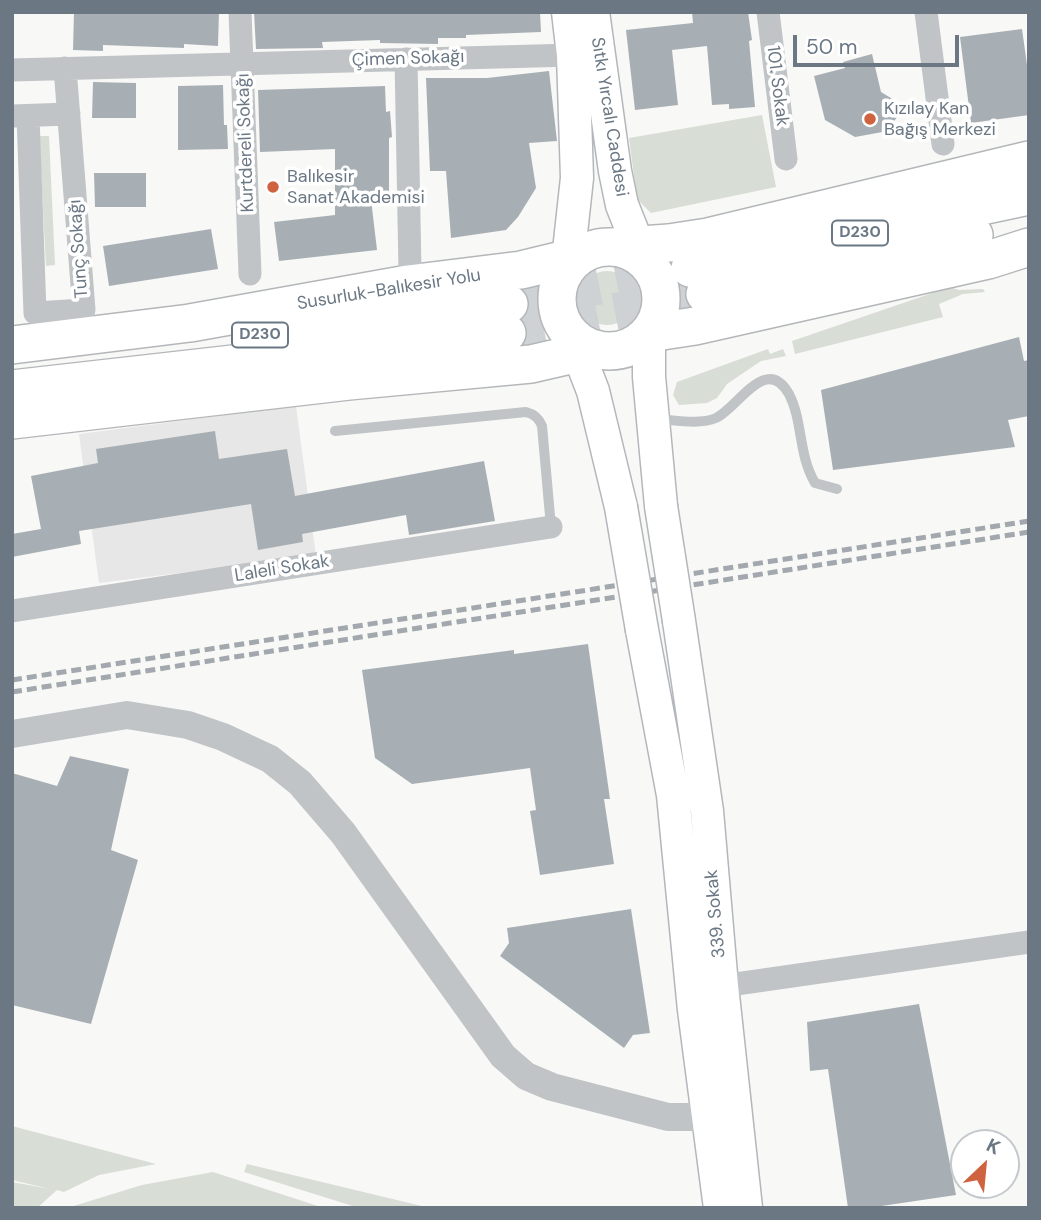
<!DOCTYPE html>
<html>
<head>
<meta charset="utf-8">
<style>
	body { margin:0 }
	#map { position:relative; width:1041px; height:1220px; overflow:hidden; background:#f8f8f6; font-family:"DM Sans",sans-serif }
	canvas { display:block }
	.frame { position:absolute; inset:0; border:14px solid #6b7884; pointer-events:none }
	.north { position:absolute; left:950px; top:1129px; width:70px; height:70px; box-sizing:border-box; background:#fff; border:2px solid #c4c9ce; border-radius:50%; rotate:26deg; font-size:19px; font-weight:700; line-height:28px; text-align:center; color:#6b7884 }
	.north::after { content:''; display:block; margin:auto; width:24px; height:32px; background:#d0633f; clip-path:polygon(50% 0,100% 100%,50% 72%,0 100%) }
	.scale { position:absolute; left:793px; top:35px; width:166px; height:32px; box-sizing:border-box; border:4px solid #6b7884; border-top:0; padding-left:9px; font-size:21px; line-height:24px; white-space:nowrap; color:#6b7884; -webkit-text-stroke:5px #fff; paint-order:stroke }
</style>
</head>
<body>
<div id="map">
<canvas width="1041" height="1220"></canvas>
<div class="frame"></div>
<div class="north">K</div>
<div class="scale">50 m</div>
</div>
<script>
const context = document.querySelector('canvas').getContext('2d');
context.lineJoin = 'round';
function fillPath(path, color) {
  context.fillStyle = color;
  context.fill(path, 'evenodd');
}
function strokePath(path, color, width, dash) {
  context.strokeStyle = color;
  context.lineWidth = width;
  context.lineCap = dash ? 'butt' : 'round';
  context.setLineDash(dash || []);
  context.stroke(path);
}
function label(font, color, halo, rows, align = 'center') {
  context.font = font + ' "DM Sans",sans-serif';
  context.lineWidth = 7;
  context.setLineDash([]);
  context.textBaseline = 'middle';
  context.strokeStyle = halo;
  context.fillStyle = color;
  for (const [text, x, y, turn = 0] of rows) {
    context.save();
    context.translate(x, y);
    context.rotate((+turn || 0) * Math.PI / 180);
    context.textAlign = isNaN(turn) ? turn : align;
    if (halo) context.strokeText(text, 0, 0);
    context.fillText(text, 0, 0);
    context.restore();
  }
}
const built = new Path2D(`
	M296,406L316,556L99,583L79,434Z`);
const green = new Path2D(`
	M762,115L776,187L651,213L637,199L629,138Z
	M39,136H49L55,265L46,266Z
	M580 298a27 27 0 1 1 54 0a27 27 0 1 1-54 0Z
	M950,287L959,290L983,289L985,292L963,294L939,304L943,317L795,354L792,341Z
	M768,349L770,354L783,349L786,356L761,361L727,384L717,398L707,403L679,405L673,395L677,382Z
	M12,1126L156,1164L99,1175L64,1192L57,1190L37,1208H12V1182L50,1189L12,1180Z
	M247,1164L430,1208H359L244,1172Z
	M213,1172L324,1208H67L142,1185Z`);
const building = new Path2D(`
	M74,12H219L218,46L184,44V48L103,45V51L73,50Z
	M254,12H540L541,32L466,35V38H438V44L380,43V40L322,42L323,48L256,49Z
	M692,12H748L752,40L749,41L755,107L729,109V104L712,105L707,46L672,50L678,105L635,110L626,30L693,23Z
	M1022,29L1029,79V115L971,123L960,37Z
	M872,54L881,92L904,106L888,131L855,137L825,120L814,76L845,68L843,62Z
	M549,71L557,141L529,143L536,188L518,217L506,230L451,238L446,171H430L426,78H487Z
	M93,82L136,83V118H92Z
	M223,85L224,125H227L228,149L178,150V86Z
	M385,86L386,112L390,111L392,137L389,138V191H370L377,250L279,261L274,222L335,215V149L260,152L258,90Z
	M94,173H146V207H95Z
	M211,229L218,269L109,286L103,246Z
	M1019,337L1024,361L1029,360V416L1008,420L1015,447L833,470L821,390Z
	M215,431L219,459L287,449L295,496L484,461L495,521L409,535L406,515L302,534L303,542L258,550L251,504L79,531L81,544L12,557V534L41,529L31,476L98,463L96,449Z
	M588,644L610,799H604L614,864L540,875L530,811L536,810L530,768L412,784L375,758L362,670L514,650V654Z
	M70,756L129,769L111,850L138,860L91,1024L12,1005V773L57,786Z
	M631,909L650,1033L633,1035L624,1048L500,956L509,943L507,928Z
	M919,1004L956,1195L868,1208H848L828,1069L810,1071L807,1022Z`);
const trunkTunnel = new Path2D(`
	M509,304L690,268
	M507,333L705,294`);
const service = new Path2D(`
	M657,419C675,420 699,425 716,418C738,408 766,353 789,394C803,421 798,454 815,483L837,489
	M335,431L526,412C534,414 539,418 542,426L551,527`);
const minor = new Path2D(`
	M240,12L250,274
	M768,12L786,159
	M926,12L943,144
	M406,59L410,271
	M12,70L573,55
	M13,116L69,114
	M28,116L35,313L84,310L65,68
	M12,611L551,527
	M722,986L1029,942`);
const tertiary = new Path2D(`
	M12,734L127,715L188,725L223,737L270,759L300,783L343,833L503,1056L526,1076L552,1087L668,1117H709`);
const secondary = new Path2D(`
	M593,12L615,171L622,205L644,260
	M567,269L577,178L573,55L568,12
	M649,333V377L661,506
	M571,334L593,391L621,507
	M679,621L707,811L722,986L746,1208
	M642,630L673,795L694,1010L720,1208`);
const trunk = new Path2D(`
	M613,247L669,243L708,237L1029,160
	M557 299a52 52 0 1 1 104 0a52 52 0 1 1-104 0Z
	M690,268L1029,196
	M705,294L974,235
	M649,333L695,326L988,260L1029,247
	M253,336L509,304
	M12,345L190,323L408,284L521,270L579,256
	M12,389L507,333
	M12,420L349,381L531,364L596,349`);
const rail = new Path2D(`
	M12,680L1029,521
	M12,692L1029,532`);
const secondaryBridge = new Path2D(`
	M661,506L679,621
	M621,507L642,630`);
const markers = [
	[870,119,7,"#d0633f"],
	[273,187,7,"#d0633f"]
];
const shields = [
	[860,233,56],
	[260,335,56]
];
const shieldNames = [
	["D230",860,233],
	["D230",260,335]
];
const streetNames = [
	["Çimen Sokağı",408,59,-2],
	["101. Sokak",777,86,83],
	["Sıtkı Yırcalı Caddesi",609,117,81],
	["Kurtdereli Sokağı",246,143,-92],
	["Tunç Sokağı",79,249,-94],
	["Susurluk-Balıkesir Yolu",389,290,-9],
	["Laleli Sokak",282,569,-9],
	["339. Sokak",716,914,-95]
];
const poiNames = [
	["Kızılay Kan",884,109],
	["Bağış Merkezi",884,130],
	["Balıkesir",287,177],
	["Sanat Akademisi",287,198]
];
fillPath(built, '#e6e7e6');
fillPath(green, '#d8ddd6');
fillPath(building, '#a8afb4');
strokePath(trunkTunnel, '#ced2d4', 37, [37, 18]);
strokePath(secondary, '#b3b7bc', 35);
strokePath(trunk, '#b4b7ba', 40);
strokePath(service, '#c0c4c7', 10);
strokePath(minor, '#c0c4c7', 23);
strokePath(tertiary, '#c0c4c7', 28);
strokePath(secondary, '#fff', 32);
strokePath(trunk, '#fff', 37);
strokePath(rail, '#a2a8ad', 5, [10, 5]);
strokePath(secondaryBridge, '#b3b7bc', 35, []);
strokePath(secondaryBridge, '#fff', 32);
for (const [x, y, r, color] of markers) {
  const dot = new Path2D();
  dot.arc(x, y, r, 0, 2 * Math.PI);
  context.fillStyle = color;
  context.fill(dot);
  strokePath(dot, '#fff', 2.5);
}
for (const [x, y, w] of shields) {
  const box = new Path2D();
  box.roundRect(x - w / 2, y - 12.5, w, 25, 5);
  context.fillStyle = '#fff';
  context.fill(box);
  strokePath(box, '#6b7884', 2);
}
label('bold 16px', '#6b7884', null, shieldNames);
label('18px', '#6b7884', '#fff', streetNames);
label('18px', '#6b7884', '#fff', poiNames, 'left');
</script>
</body>
</html>
